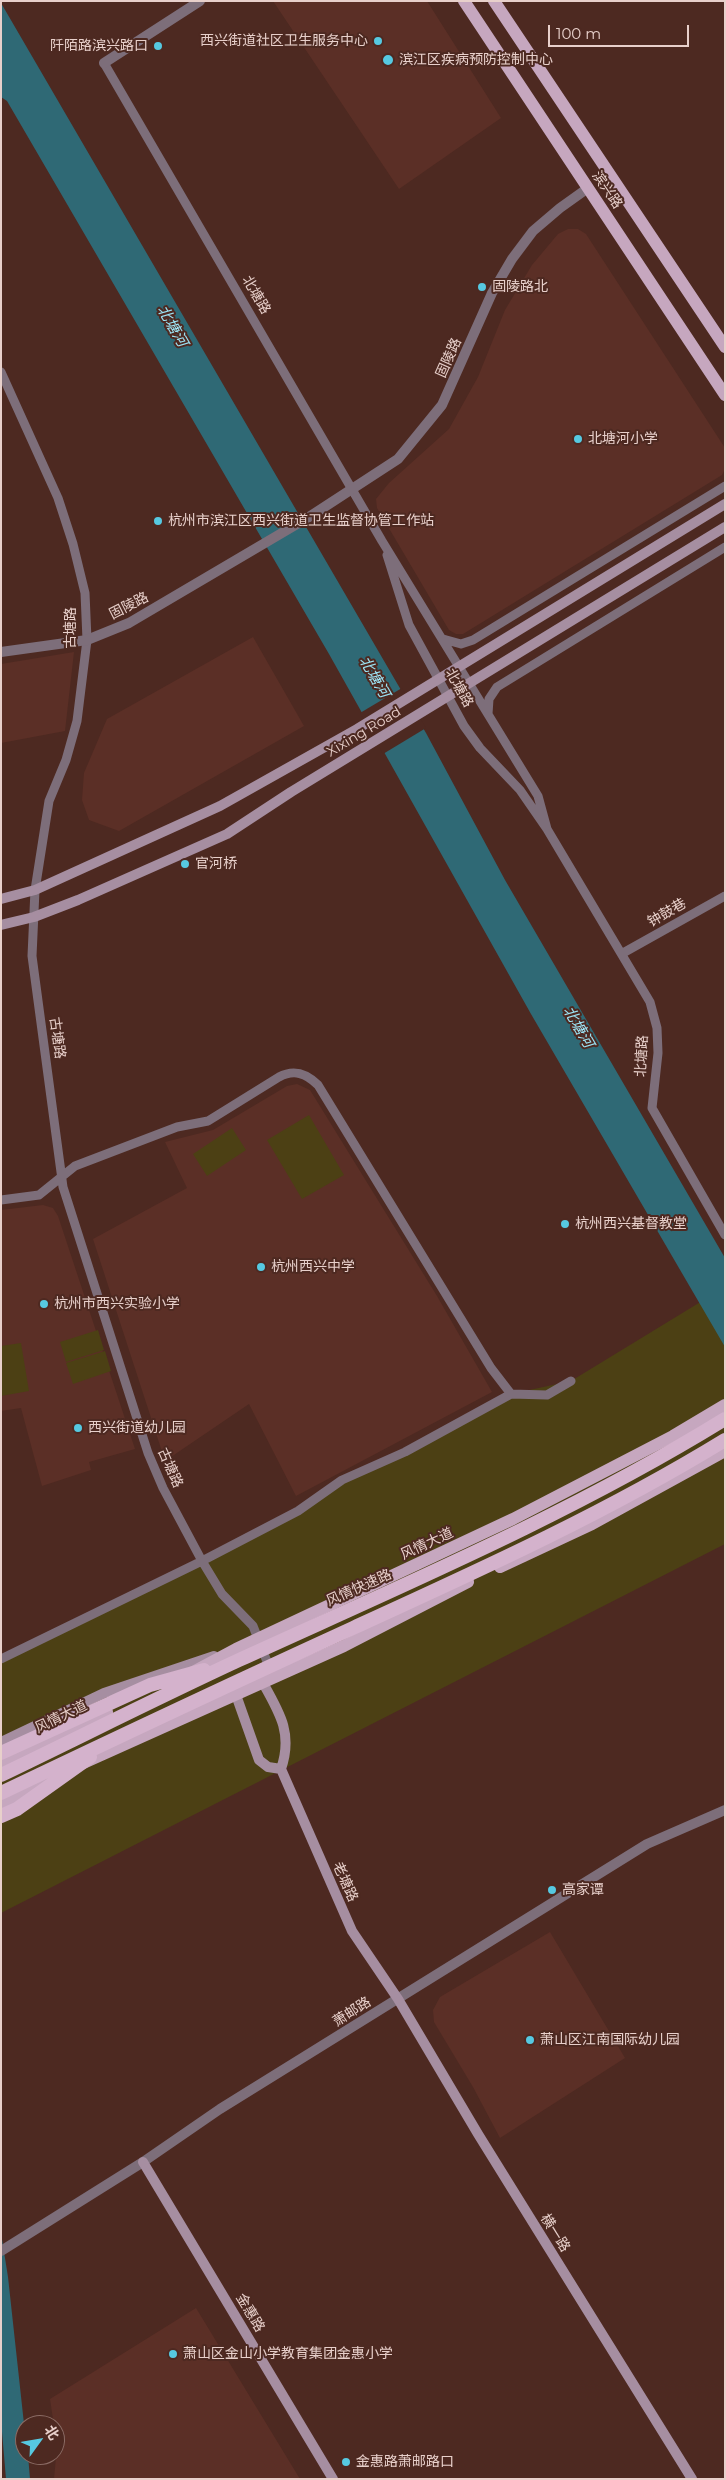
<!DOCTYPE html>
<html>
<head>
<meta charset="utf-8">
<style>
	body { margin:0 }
	#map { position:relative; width:726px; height:2480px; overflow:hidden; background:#4d2921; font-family:Montserrat,"Noto Sans SC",sans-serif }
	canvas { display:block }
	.frame { position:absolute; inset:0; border:2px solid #e8d0cb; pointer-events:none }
	.north { position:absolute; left:15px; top:2415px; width:50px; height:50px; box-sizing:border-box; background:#4d2921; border:1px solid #8b6c65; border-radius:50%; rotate:58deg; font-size:14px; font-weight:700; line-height:20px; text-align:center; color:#e8d0cb }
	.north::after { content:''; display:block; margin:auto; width:18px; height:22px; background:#56c9e1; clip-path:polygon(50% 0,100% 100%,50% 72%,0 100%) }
	.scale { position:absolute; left:548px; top:25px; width:141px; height:22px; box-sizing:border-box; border:2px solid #e8d0cb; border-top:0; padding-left:6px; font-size:15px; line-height:18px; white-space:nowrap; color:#e8d0cb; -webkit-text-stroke:4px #4d2921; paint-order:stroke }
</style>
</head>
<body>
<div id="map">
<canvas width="726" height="2480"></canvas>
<div class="frame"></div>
<div class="north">北</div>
<div class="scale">100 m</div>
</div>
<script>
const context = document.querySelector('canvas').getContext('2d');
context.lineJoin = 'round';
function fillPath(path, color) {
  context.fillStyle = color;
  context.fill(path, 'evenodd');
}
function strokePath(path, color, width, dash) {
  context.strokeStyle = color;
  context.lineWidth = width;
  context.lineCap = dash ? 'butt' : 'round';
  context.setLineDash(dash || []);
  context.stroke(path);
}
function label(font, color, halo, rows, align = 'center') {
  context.font = font + ' Montserrat,"Noto Sans SC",sans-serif';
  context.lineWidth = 4;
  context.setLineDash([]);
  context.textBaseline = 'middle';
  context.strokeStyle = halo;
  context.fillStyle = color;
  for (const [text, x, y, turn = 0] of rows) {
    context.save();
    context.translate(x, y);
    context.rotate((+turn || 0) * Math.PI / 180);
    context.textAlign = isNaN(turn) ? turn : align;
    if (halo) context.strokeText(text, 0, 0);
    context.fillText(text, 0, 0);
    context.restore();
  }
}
const built = new Path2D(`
	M273,1H427L501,118L399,189Z
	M568,229H578L586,234L725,448V469L722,475L463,634H456L449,630L377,508L376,499L389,483L449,429L478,377L505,310L532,265L558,234Z
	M253,637L304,726L119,831L89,820L82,800L84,773L107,719Z
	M74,652L65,731L1,743V664Z
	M297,1084L310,1090L437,1296L492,1392L296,1496L249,1404L165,1461L93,1239L187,1188L165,1142L213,1130L287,1086Z
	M43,1205L53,1208L58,1216L135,1449L89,1462L91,1470L42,1486L21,1408L1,1411V1210Z
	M550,1932L625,2058L500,2138L473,2087L434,2022L433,2010L440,1997Z
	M196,2308L300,2479H54L57,2446L50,2399Z`);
const green = new Path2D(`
	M309,1115L344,1175L302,1199L267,1140Z
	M232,1128L246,1150L207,1176L193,1154Z
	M725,1287V1544L1,1913V1659L298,1511L342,1480L511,1394L571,1381Z
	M98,1330L104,1350L66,1362L60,1342Z
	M21,1343L29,1391L1,1396V1346Z
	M105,1351L111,1371L73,1384L66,1363Z`);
const water = new Path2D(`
	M1,3L426,733L505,880L725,1258V1347L531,1014L329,654L7,101L1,97Z
	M1,2233L8,2277L25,2433V2455H28L30,2479H6L1,2420Z`);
const pier = new Path2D(`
	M402,688L426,728L383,754L360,713Z`);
const minor = new Path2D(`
	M104,63L382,541L538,796L547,829
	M1,372L58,498L73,544L85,593L87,640L77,721L66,760L49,801L35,890L32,956L63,1187L148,1453L163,1488L202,1561L222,1594L253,1626L268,1664L266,1671
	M387,555L409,625L464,726L480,748L520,790L547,829L650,1002L657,1028L658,1053L652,1108L725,1235
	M443,639L461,644L473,640L725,486
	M488,714L489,699L497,687L725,547
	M623,953L725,896
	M1,1200L39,1195L75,1166L177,1127L208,1121L279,1077C294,1069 306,1073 318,1085L491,1368L511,1394L547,1395L571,1381
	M1,1659L202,1561L298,1511L342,1480L405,1452L511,1394`);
const tertiary = new Path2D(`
	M104,63L200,1
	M1,652L87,640L129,623L309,517L398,459L442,405L492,293L512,259L533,231L560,208L588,188
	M1,2251L143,2162L220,2109L647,1844L725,1810`);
const secondary = new Path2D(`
	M1,899L35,890L220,806L357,729L725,504
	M1,925L34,917L78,900L227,834L291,792L725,527
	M236,1695L259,1760L268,1767L281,1769C293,1734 280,1713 263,1683
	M1,1742L104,1693L214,1656
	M281,1769L352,1931L398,1999L478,2134L692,2479
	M143,2162L333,2479`);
const primary = new Path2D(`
	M464,1L725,395
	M494,1L725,347
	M500,1567L592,1524L725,1451
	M193,1672L236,1649L513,1519L673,1436L725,1405
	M1,1762L107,1712
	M81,1764L344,1646L468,1582
	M1,1804L52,1778`);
const trunk = new Path2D(`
	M1,1753L150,1685L204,1670
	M1,1775C80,1737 159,1697 239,1660C403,1585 571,1514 725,1419
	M1,1793C118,1737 235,1682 353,1628C480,1570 606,1513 725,1440
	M1,1816L17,1809L90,1757`);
const markers = [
	[378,41,5,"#56c9e1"],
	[158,46,5,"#56c9e1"],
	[388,60,6,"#56c9e1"],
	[482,287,5,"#56c9e1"],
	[578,439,5,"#56c9e1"],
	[158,521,5,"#56c9e1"],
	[185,864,5,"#56c9e1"],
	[565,1224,5,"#56c9e1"],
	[261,1267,5,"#56c9e1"],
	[44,1304,5,"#56c9e1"],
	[78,1428,5,"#56c9e1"],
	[552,1890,5,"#56c9e1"],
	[530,2040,5,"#56c9e1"],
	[173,2354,5,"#56c9e1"],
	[346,2462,5,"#56c9e1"]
];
const poiNames = [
	["西兴街道社区卫生服务中心",368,41,"right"],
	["阡陌路滨兴路口",148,46,"right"],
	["滨江区疾病预防控制中心",399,60],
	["固陵路北",492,287],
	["北塘河小学",588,439],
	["杭州市滨江区西兴街道卫生监督协管工作站",168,521],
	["官河桥",195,864],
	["杭州西兴基督教堂",575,1224],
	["杭州西兴中学",271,1267],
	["杭州市西兴实验小学",54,1304],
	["西兴街道幼儿园",88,1428],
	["高家谭",562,1890],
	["萧山区江南国际幼儿园",540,2040],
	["萧山区金山小学教育集团金惠小学",183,2354],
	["金惠路萧邮路口",356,2462]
];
const streetNames = [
	["滨兴路",607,190,56],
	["北塘路",256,295,60],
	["固陵路",449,358,-66],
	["固陵路",129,606,-27],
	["古塘路",71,628,-90],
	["北塘路",459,688,61],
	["Xixing Road",364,732,-31],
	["钟鼓巷",667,913,-30],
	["古塘路",57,1038,82],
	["北塘路",642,1056,-87],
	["古塘路",170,1468,66],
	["风情大道",427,1544,-25],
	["风情快速路",359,1588,-24],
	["风情大道",61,1717,-26],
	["老塘路",345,1882,66],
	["萧邮路",352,2012,-32],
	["横一路",555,2233,58],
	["金惠路",250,2313,59]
];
const waterNames = [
	["北塘河",172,326,60],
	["北塘河",374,677,60],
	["北塘河",578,1027,60]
];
fillPath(built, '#5b2f26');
fillPath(green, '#4c4014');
fillPath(water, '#2f6975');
fillPath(pier, '#4d2921');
strokePath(minor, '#7d6e7a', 9);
strokePath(tertiary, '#7d6e7a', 10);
strokePath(secondary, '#a68ea1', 10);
strokePath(primary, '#c6a7bf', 12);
strokePath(trunk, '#d4b2cc', 14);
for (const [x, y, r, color] of markers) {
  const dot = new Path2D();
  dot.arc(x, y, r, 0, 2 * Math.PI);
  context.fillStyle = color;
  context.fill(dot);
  strokePath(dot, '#4d2921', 2);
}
label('14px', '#e8d0cb', '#4d2921', poiNames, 'left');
label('14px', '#e8d0cb', '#4d2921', streetNames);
label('italic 15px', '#9ce4f5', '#4d2921', waterNames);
</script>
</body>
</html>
